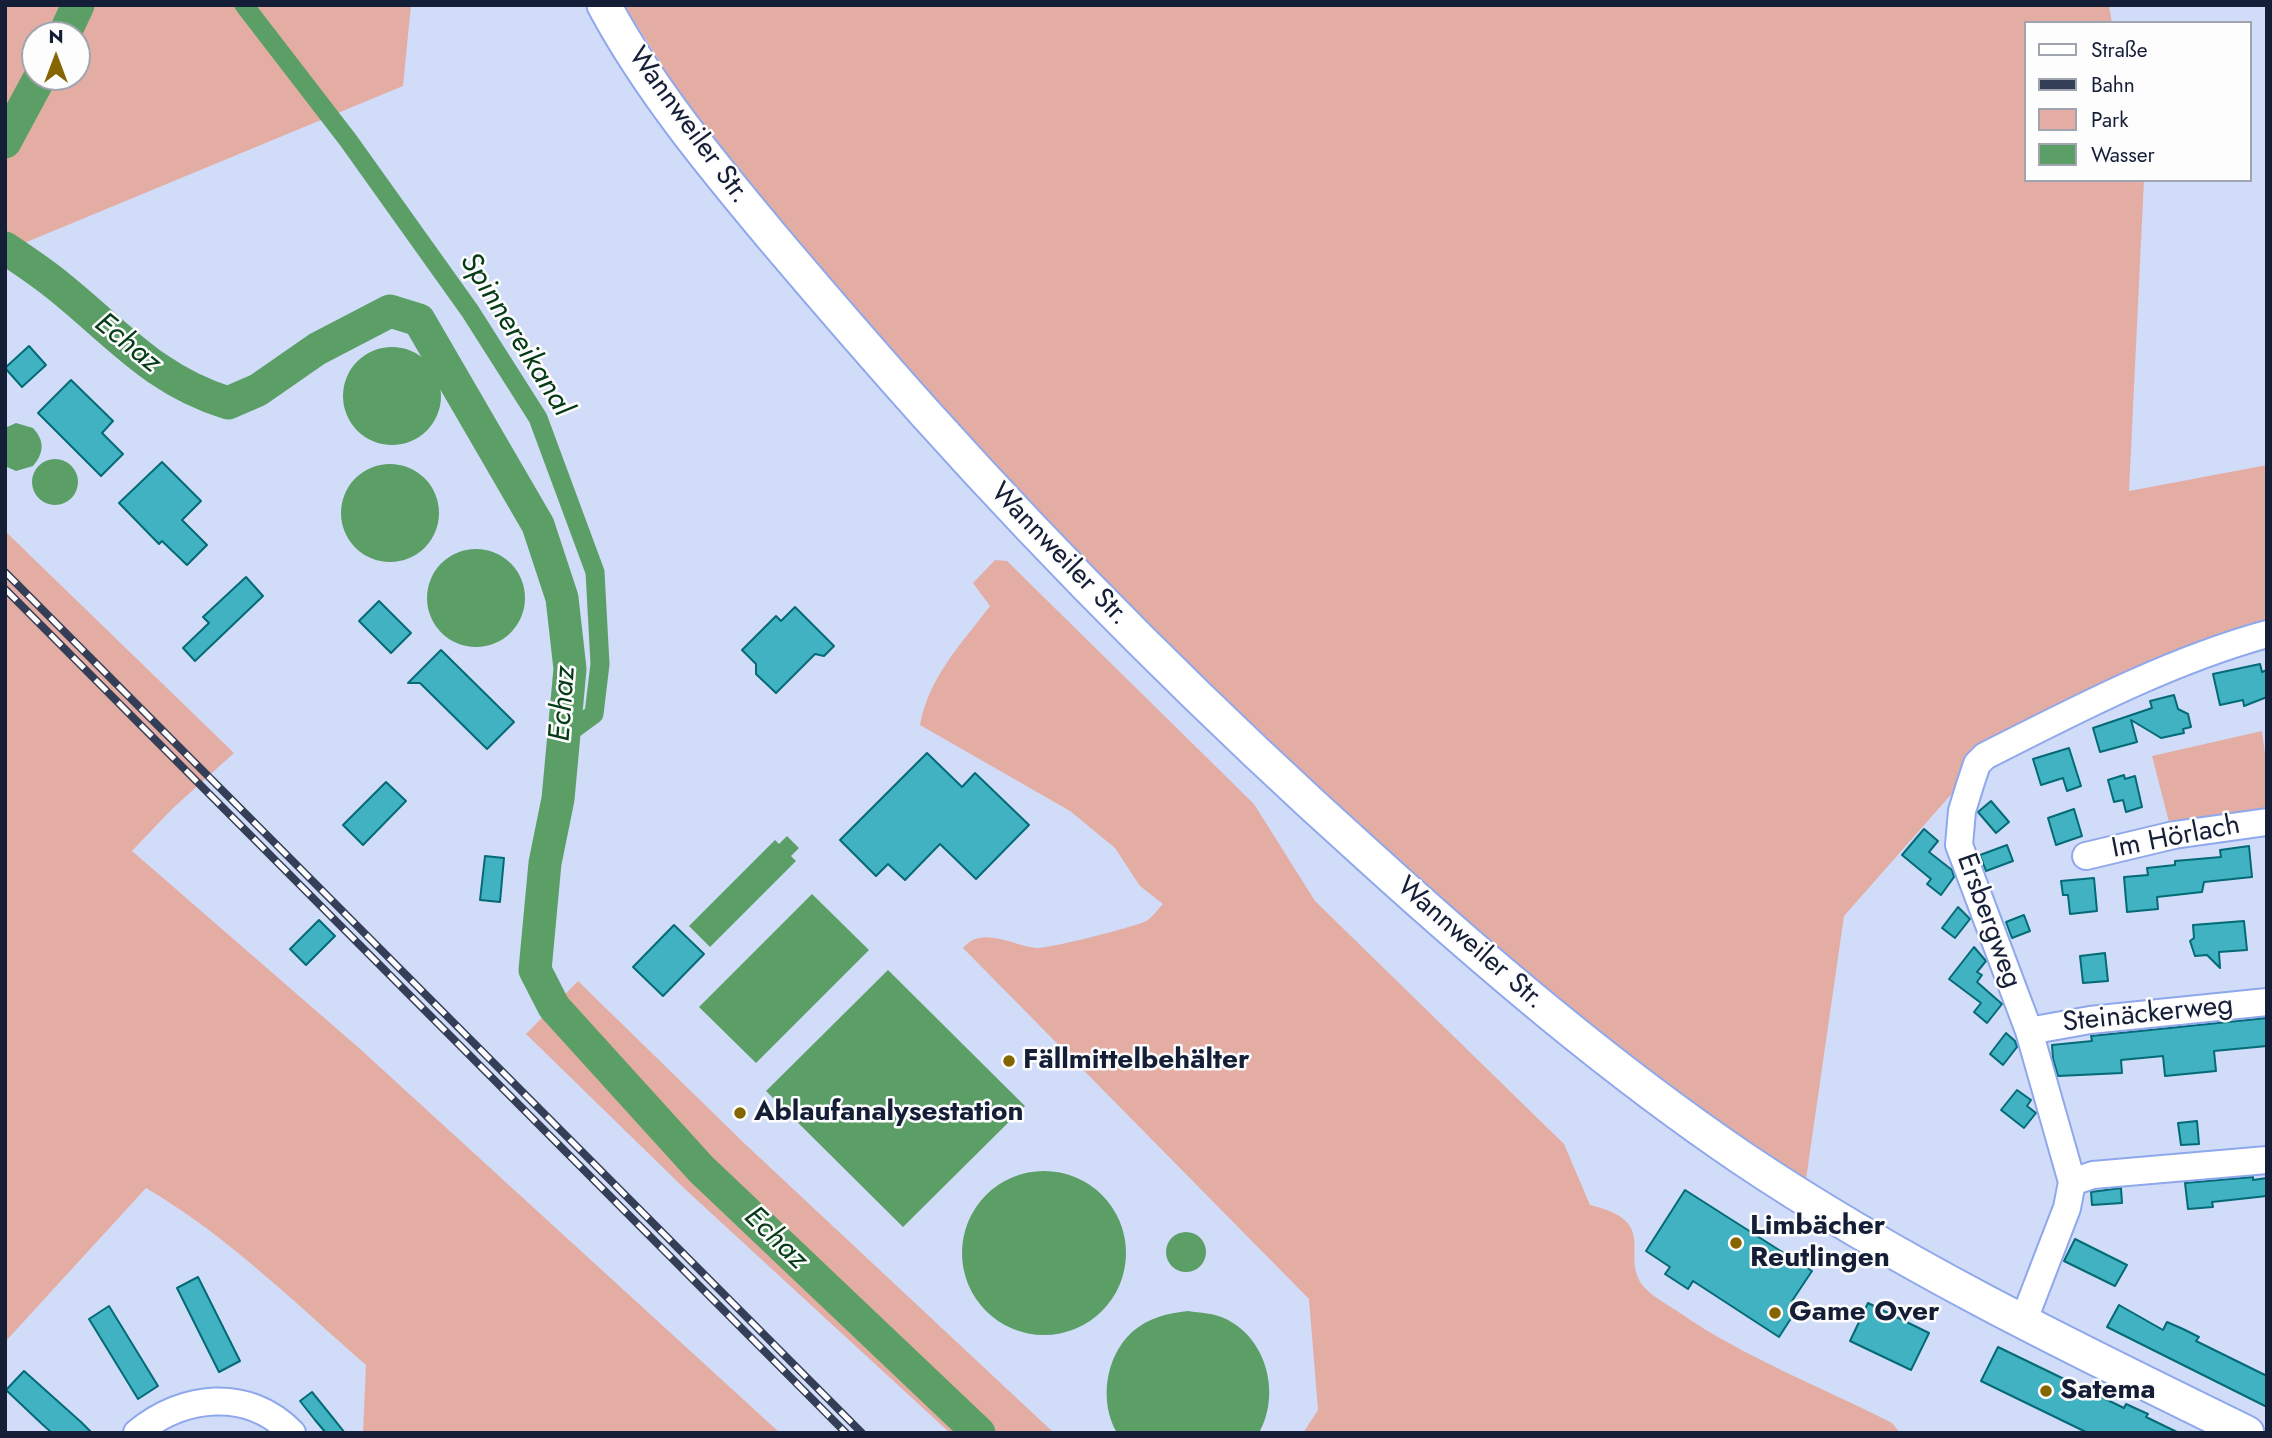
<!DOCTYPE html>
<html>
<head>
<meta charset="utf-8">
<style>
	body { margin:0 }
	#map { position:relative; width:2272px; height:1438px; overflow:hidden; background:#d1dcf8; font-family:Jost,sans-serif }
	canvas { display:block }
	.frame { position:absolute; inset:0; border:7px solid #151e37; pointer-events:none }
	.legend { position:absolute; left:2024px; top:21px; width:228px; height:161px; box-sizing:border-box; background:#fdfdfd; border:2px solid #a0a4ae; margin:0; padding:9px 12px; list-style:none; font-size:21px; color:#151e37 }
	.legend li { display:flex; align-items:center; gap:14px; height:35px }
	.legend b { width:35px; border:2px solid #a0a4ae }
	.north { position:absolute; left:21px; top:21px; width:70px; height:70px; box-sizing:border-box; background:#fdfdfd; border:2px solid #a0a4ae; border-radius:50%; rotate:0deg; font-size:19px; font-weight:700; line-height:28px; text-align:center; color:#151e37 }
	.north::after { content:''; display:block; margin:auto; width:24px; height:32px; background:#846500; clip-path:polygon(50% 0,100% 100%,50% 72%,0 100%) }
</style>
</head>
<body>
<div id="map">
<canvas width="2272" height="1438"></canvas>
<div class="frame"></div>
<ul class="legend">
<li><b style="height:9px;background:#fff"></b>Straße</li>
<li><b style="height:9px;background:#353e57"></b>Bahn</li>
<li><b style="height:19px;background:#e4ada4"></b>Park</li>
<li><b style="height:19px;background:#5b9f67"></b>Wasser</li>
</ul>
<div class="north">N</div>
</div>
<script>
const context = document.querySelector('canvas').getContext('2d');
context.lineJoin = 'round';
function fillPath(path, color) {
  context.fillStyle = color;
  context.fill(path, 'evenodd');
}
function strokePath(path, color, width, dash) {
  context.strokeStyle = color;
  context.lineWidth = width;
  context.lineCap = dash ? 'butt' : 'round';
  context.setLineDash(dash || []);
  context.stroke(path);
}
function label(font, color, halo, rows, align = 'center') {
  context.font = font + ' Jost,sans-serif';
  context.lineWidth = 5;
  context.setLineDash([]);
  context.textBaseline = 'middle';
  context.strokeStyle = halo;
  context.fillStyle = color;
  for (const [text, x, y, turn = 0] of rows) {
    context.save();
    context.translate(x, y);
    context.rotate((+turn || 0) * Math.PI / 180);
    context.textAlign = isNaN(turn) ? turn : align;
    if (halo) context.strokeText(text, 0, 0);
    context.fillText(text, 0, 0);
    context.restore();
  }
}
const green = new Path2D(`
	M5,5H411L403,86L5,251ZM77,35V77H35V35Z
	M624,5H2109L2112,23H2025V180H2144L2129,491L2267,465V634L1985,756L1844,916L1803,1200L1690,1125L1192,688L736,182Z
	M5,531L234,753L172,809L132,851L359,1048L780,1433H363L366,1365C296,1304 228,1236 146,1188L5,1342Z
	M995,560L1007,561L1254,804L1315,901L1564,1144L1590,1205C1663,1222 1617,1257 1645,1288C1654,1298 1669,1305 1680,1313C1745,1358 1822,1387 1892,1423L1900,1433H1303L1318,1410L1309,1299L963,948C982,925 1013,946 1036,948C1047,949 1140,926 1148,920C1153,916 1158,909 1163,904L1140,886L1115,848L1070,811L920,725C928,678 962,643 990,606L973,583Z
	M2262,731L2267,769V810L2170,826L2152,756Z
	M578,981L744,1143L1054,1433H950L686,1190L526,1034Z`);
const water = new Path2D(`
	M343 396a49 49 0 1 1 98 0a49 49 0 1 1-98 0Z
	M16,423L33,428C45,441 44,453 33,466L16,471L5,466V428Z
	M32 482a23 23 0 1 1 46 0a23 23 0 1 1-46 0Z
	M341 513a49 49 0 1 1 98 0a49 49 0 1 1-98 0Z
	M427 598a49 49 0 1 1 98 0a49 49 0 1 1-98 0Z
	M787,836L799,848L791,856L796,861L710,947L689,926L775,840L779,844Z
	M812,894L869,950L756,1063L699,1007Z
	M888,970L1025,1106L903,1227L766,1091Z
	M962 1253a82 82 0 1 1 164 0a82 82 0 1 1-164 0Z
	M1166 1252a20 20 0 1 1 40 0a20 20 0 1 1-40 0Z
	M1188,1311C1200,1313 1214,1313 1226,1319C1267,1339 1281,1394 1259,1433H1117C1099,1402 1105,1357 1132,1332C1148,1318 1168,1313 1188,1311Z`);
const canal = new Path2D(`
	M244,5L348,140L470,311L538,418L595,572L600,664L594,714L564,736`);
const river = new Path2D(`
	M64,35L78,5
	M5,142L40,77
	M5,248C23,260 41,272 57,285C116,332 153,380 228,403L258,390L317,349L390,311L419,320L538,525L562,598L570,669L558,799L545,863L535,970L554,1007L701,1169L979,1433`);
const building = new Path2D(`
	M29,346L46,365L22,387L5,368Z
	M71,380L113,421L102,433L123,454L101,476L38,413Z
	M162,462L201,501L182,520L207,545L187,565L162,541L159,544L119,503Z
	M246,577L263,596L195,661L183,648L209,623L203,617Z
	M379,601L411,633L391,653L359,621Z
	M795,607L834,646L824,656L815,654L776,693L756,674V664L742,650L776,616L781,621Z
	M441,650L514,722L487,749L420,683H408Z
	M2260,664L2262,672L2267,670V697L2244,706L2243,700L2220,705L2213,674Z
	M2174,695L2178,709L2188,714L2191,727L2183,729L2184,733L2161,738L2131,720L2137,742L2100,752L2093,728L2152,708L2150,701Z
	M2069,748L2081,786L2067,791L2063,778L2041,785L2033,759Z
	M927,753L962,787L975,773L1029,825L976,879L940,844L905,880L888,864L876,876L840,840Z
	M2124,775L2125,779L2135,776L2142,807L2126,812L2123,800L2114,802L2108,780Z
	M386,782L406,801L363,845L343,825Z
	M1991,801L2009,822L1996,833L1978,812Z
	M2074,809L2082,836L2056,845L2048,818Z
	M1924,829L1938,841L1929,852L1952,870L1954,877L1941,895L1927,884L1931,879L1902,855Z
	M2007,845L2013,861L1986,871L1980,855Z
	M2249,846L2252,877L2204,882L2202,892L2157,897L2158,909L2127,912L2124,877L2148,875L2147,868L2175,865V861L2221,857L2220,850Z
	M485,856L504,858L500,902L480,900Z
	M2094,878L2097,911L2070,914L2068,895H2063L2061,881Z
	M1958,907L1970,919L1955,938L1942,928Z
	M2024,915L2030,931L2012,938L2006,922Z
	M319,920L335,936L306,965L290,949Z
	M2244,921L2247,950L2219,952L2220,968L2207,955L2195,956L2190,941L2194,938L2193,925Z
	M674,925L704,954L663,996L633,967Z
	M1974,947L1986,961L1977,972L1982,975L1977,982L2002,1004L1987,1023L1974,1012L1981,1003L1949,979Z
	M2105,953L2108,981L2083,983L2080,956Z
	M2267,1018V1046L2214,1051L2216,1071L2165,1076L2163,1056L2121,1060L2122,1073L2058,1076L2053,1059L2052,1045L2092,1041L2091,1036Z
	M2006,1033L2015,1041L2017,1047L2003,1065L1990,1054Z
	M2017,1090L2031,1100L2027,1106L2036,1113L2024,1128L2001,1110Z
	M2197,1121L2199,1144L2181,1145L2178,1123Z
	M2253,1177V1180L2267,1178V1196L2212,1202L2213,1207L2188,1209L2185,1183Z
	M2121,1188L2122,1203L2092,1205L2091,1192Z
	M1685,1190L1812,1271L1792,1301L1799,1306L1779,1337L1693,1281L1688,1289L1665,1274L1670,1267L1646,1251Z
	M2075,1239L2127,1265L2115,1286L2064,1261Z
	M198,1277L240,1361L219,1372L177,1288Z
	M1868,1303L1929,1333L1911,1370L1850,1341Z
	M2119,1305L2163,1330L2167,1322L2183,1329L2199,1337L2196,1341L2267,1376V1407L2107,1327Z
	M109,1306L158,1386L138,1399L89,1319Z
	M1998,1347L2124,1408L2126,1404L2148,1414L2146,1417L2179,1433H2088L1981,1381Z
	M24,1371L81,1422L92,1433H52L42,1424L6,1390Z
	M312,1392L333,1418L345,1433H326L315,1420L300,1401Z`);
const minor = new Path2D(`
	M2086,856L2174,835L2267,822
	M2029,1031L2090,1020L2267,1002
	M2072,1182L2093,1175L2267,1160
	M2023,1322L2067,1208L2072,1182L2029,1031L1959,845L1962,811L1970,785L1977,764L1985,756C2076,710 2169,661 2267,634
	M137,1433C182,1395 248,1387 292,1433`);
const major = new Path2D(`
	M604,5C649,89 712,165 773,238C823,297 874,356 925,413C1066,570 1216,719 1372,859C1489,965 1611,1069 1742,1158C1901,1265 2075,1349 2247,1433`);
const rail = new Path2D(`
	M5,572L862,1433
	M5,589L846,1433`);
const markers = [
	[1009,1061,7,"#846500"],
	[740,1113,7,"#846500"],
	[1736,1243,7,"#846500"],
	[1775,1313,7,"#846500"],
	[2046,1391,7,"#846500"]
];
const streetNames = [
	["Wannweiler Str.",688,126,54],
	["Wannweiler Str.",1059,555,46],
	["Im Hörlach",2176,838,-11],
	["Ersbergweg",1988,921,70],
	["Wannweiler Str.",1470,944,41],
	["Steinäckerweg",2148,1015,-6]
];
const poiNames = [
	["Fällmittelbehälter",1023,1061],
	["Ablaufanalysestation",754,1113],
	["Limbächer",1750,1227],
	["Reutlingen",1750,1259],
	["Game Over",1789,1313],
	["Satema",2060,1391]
];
const waterNames = [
	["Spinnereikanal",515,335,58],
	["Echaz",127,344,39],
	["Echaz",564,704,-86],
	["Echaz",775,1239,44]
];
fillPath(green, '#e4ada4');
fillPath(water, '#5b9f67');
strokePath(canal, '#5b9f67', 19);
strokePath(river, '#5b9f67', 33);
fillPath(building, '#40b2c2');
strokePath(building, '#036a76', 2);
strokePath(minor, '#8fa8ec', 30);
strokePath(major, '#8fa8ec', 37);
strokePath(minor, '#fff', 26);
strokePath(major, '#fff', 33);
strokePath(rail, '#353e57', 8);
strokePath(rail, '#fdfdfd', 5, [16]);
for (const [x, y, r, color] of markers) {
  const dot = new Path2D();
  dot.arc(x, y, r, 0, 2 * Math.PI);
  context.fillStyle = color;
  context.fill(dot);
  strokePath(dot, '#fdfdfd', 2.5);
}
label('28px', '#151e37', '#fdfdfd', streetNames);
label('bold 28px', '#151e37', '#fdfdfd', poiNames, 'left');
label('italic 30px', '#043a15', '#fdfdfd', waterNames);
</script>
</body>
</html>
